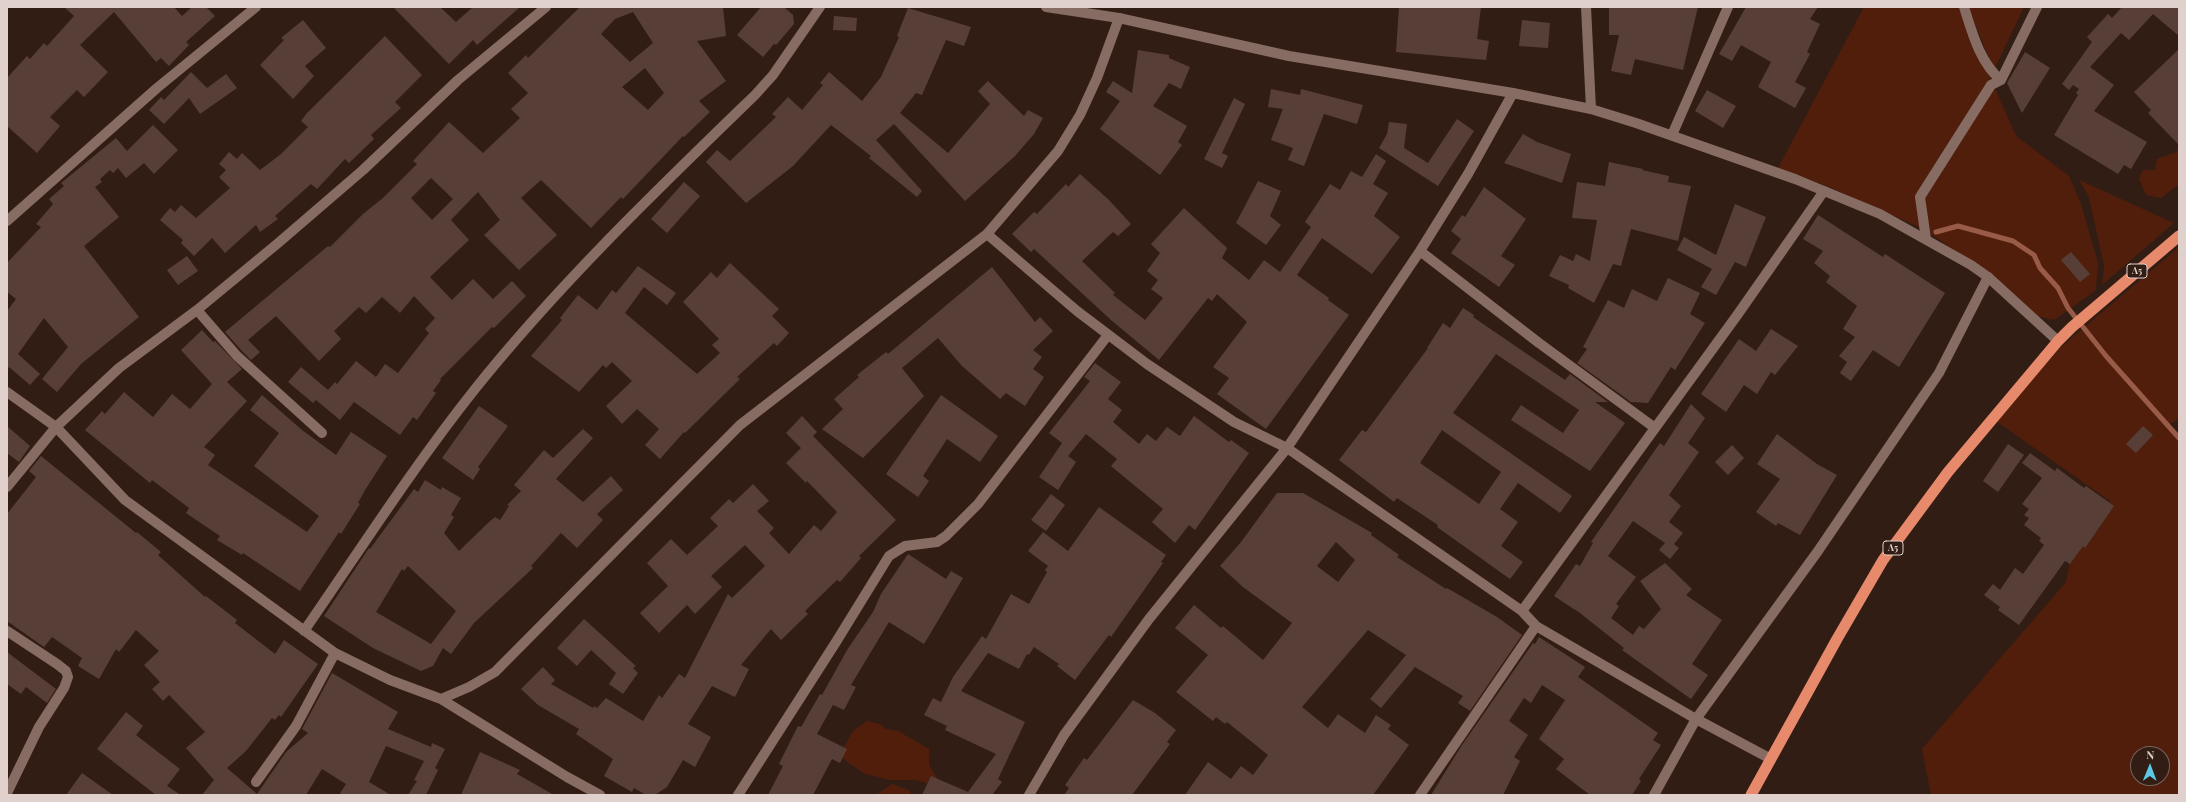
<!DOCTYPE html>
<html>
<head>
<meta charset="utf-8">
<style>
	body { margin:0 }
	#map { position:relative; width:2186px; height:802px; overflow:hidden; background:#321d15; font-family:"Playfair Display",serif }
	canvas { display:block }
	.frame { position:absolute; inset:0; border:8px solid #e0d1cc; pointer-events:none }
	.north { position:absolute; left:2130px; top:746px; width:40px; height:40px; box-sizing:border-box; background:#321d15; border:1px solid #78655e; border-radius:50%; rotate:1deg; font-size:11px; font-weight:700; line-height:16px; text-align:center; color:#e0d1cc }
	.north::after { content:''; display:block; margin:auto; width:14px; height:18px; background:#5bc8e6; clip-path:polygon(50% 0,100% 100%,50% 72%,0 100%) }
</style>
</head>
<body>
<div id="map">
<canvas width="2186" height="802"></canvas>
<div class="frame"></div>
<div class="north">N</div>
</div>
<script>
const context = document.querySelector('canvas').getContext('2d');
context.lineJoin = 'round';
function fillPath(path, color) {
  context.fillStyle = color;
  context.fill(path, 'evenodd');
}
function strokePath(path, color, width, dash) {
  context.strokeStyle = color;
  context.lineWidth = width;
  context.lineCap = dash ? 'butt' : 'round';
  context.setLineDash(dash || []);
  context.stroke(path);
}
function label(font, color, halo, rows, align = 'center') {
  context.font = font + ' "Playfair Display",serif';
  context.lineWidth = 3;
  context.setLineDash([]);
  context.textBaseline = 'middle';
  context.strokeStyle = halo;
  context.fillStyle = color;
  for (const [text, x, y, turn = 0] of rows) {
    context.save();
    context.translate(x, y);
    context.rotate((+turn || 0) * Math.PI / 180);
    context.textAlign = isNaN(turn) ? turn : align;
    if (halo) context.strokeText(text, 0, 0);
    context.fillText(text, 0, 0);
    context.restore();
  }
}
const green = new Path2D(`
	M1864,7H1959L2016,136L2069,176L2081,204L2098,263L2096,290L2054,320L2037,316L1995,281L1940,240L1917,226L1822,184L1778,168Z
	M1968,7H2024L1994,70Z
	M2179,148V184L2161,198L2146,195L2139,179L2143,170H2155L2157,159L2176,152Z
	M2079,180L2174,223L2102,285L2104,266L2089,197Z
	M2179,247V419L2168,425L2179,439V795H1931L1922,749L2066,582L2072,552L2110,501L1996,421L2061,347ZM2138,754H2162V778H2138Z
	M867,721L880,724L886,729L898,731L929,749V765L937,778L933,785L916,780H890L865,774L839,756L853,731Z
	M892,784L909,790L912,795H876Z`);
const stream = new Path2D(`
	M1936,232L1958,226L2013,241L2034,255L2040,268L2058,288L2068,308L2106,356L2179,438`);
const building = new Path2D(`
	M64,7H174L182,16L192,7H206L215,16L186,42L189,45L169,66L161,58L156,62L114,12L80,45L108,72L84,97L77,90L50,117L60,126L37,153L7,126V78L27,56L30,59L44,43L47,46L74,16Z
	M393,7H440L456,22L473,7H520L477,45L473,40L449,64Z
	M580,7H723L726,36L697,41L726,81L699,101L710,112L684,137L683,136L623,199L621,197L591,228L541,180L521,198L557,235L519,270L484,235L500,220L478,192L451,220L469,240L430,277L452,300L473,279L493,299L512,281L526,296L494,328L492,327L440,379L441,380L433,391L436,393L417,420L413,417L400,435L354,402L340,420L316,400L313,403L288,382L301,367L328,390L335,382L337,384L356,361L376,377L385,364L398,373L429,333L425,329L435,318L414,296L400,313L382,297L366,313L359,307L334,331L341,339L319,361L276,316L248,340L260,352L251,360L242,351L225,332L328,246L330,247L363,214L383,198L417,164L413,161L449,122L483,153L520,118L511,109L528,93L508,73L526,55L528,58ZM633,12L653,43L630,62L601,34L615,19ZM645,68L664,93L648,110L622,87ZM431,178L453,199L432,220L411,198Z
	M761,7H784L793,15L794,24L776,45L774,44L763,57L737,35Z
	M1399,7H1481L1477,39L1489,41L1486,60L1396,52Z
	M1609,7H1698L1683,70L1635,59L1631,75L1611,71L1619,35H1609Z
	M1746,7H1818L1810,19L1820,24L1807,52L1810,54L1795,82L1806,88L1795,108L1758,87L1771,62L1741,45L1732,61L1719,54Z
	M2122,7H2179V36L2153,14L2129,40L2121,33L2090,67L2114,85L2094,111L2147,142L2131,169L2124,165L2118,174L2054,135L2078,95L2076,93L2079,89L2073,85L2069,90L2062,84L2092,42L2087,37L2108,14L2112,18Z
	M908,8L971,27L964,46L946,40L922,95L916,93L900,113L948,153L990,104L978,91L988,81L1024,116L1028,110L1043,118L1034,134L1015,156L965,201L894,124L876,140L922,191L917,197L869,158L871,156L831,125L793,166L746,203L706,162L717,150L730,161L776,117L772,114L788,97L802,110L823,85L820,83L829,72L862,101L881,77L899,37L897,36Z
	M834,16L857,18L856,31L833,30Z
	M303,20L326,48L305,66L314,76L293,99L260,65L284,40L281,38Z
	M1522,20L1550,23L1548,48L1519,46Z
	M385,36L422,75L395,102L401,108L371,135L374,139L349,163L345,159L317,189L311,184L275,216L278,219L260,232L256,225L225,253L212,238L194,256L181,243L183,240L160,220L170,208L175,212L181,205L196,218L230,188L219,177L226,170L219,164L229,152L237,159L242,153L260,170L281,154L308,127L301,121L307,113Z
	M2179,49V145L2148,113L2151,110L2134,92Z
	M1138,50L1169,55V58L1190,67L1181,89L1169,83L1153,106L1187,126L1178,142L1182,145L1160,175L1100,129L1120,101L1106,92L1113,81L1132,93Z
	M2025,52L2050,68L2022,113L2007,83Z
	M191,72L207,88L226,74L237,88L200,114L189,98L164,124L149,110L161,97L164,100Z
	M1271,89L1300,95L1301,89L1363,105L1357,124L1324,114L1304,166L1288,160L1293,148L1271,140L1283,109L1268,107Z
	M1707,90L1736,106L1723,128L1695,111Z
	M1234,98L1245,104L1222,153L1228,156L1222,168L1204,159Z
	M1457,119L1474,131L1438,186L1379,148L1387,134L1389,122L1407,124L1404,148L1428,163Z
	M153,125L178,150L154,174L144,163L126,178L118,168L113,173L110,170L100,179L102,182L95,187L119,217L84,246L139,317L81,364L57,392L42,379L68,347L44,318L18,354L40,374L30,385L9,367L7,370V311L16,299L7,292V263L41,227L36,224L53,204L49,199L64,186L61,183L116,138L127,151Z
	M1523,134L1537,142L1571,154L1562,183L1504,163Z
	M1376,154L1386,161L1373,184L1388,193L1374,216L1400,237L1372,274L1322,238L1297,275L1329,298L1328,300L1349,315L1266,429L1217,394L1229,378L1213,367L1247,322L1217,294L1212,301L1208,298L1159,360L1111,320L1034,249L1031,252L1012,234L1034,212L1037,214L1066,184L1068,187L1080,174L1109,200L1131,224L1118,236L1113,232L1082,261L1115,293L1113,295L1145,320L1163,298L1151,289L1158,280L1147,271L1160,253L1151,244L1184,208L1227,248L1222,258L1249,280L1264,260L1280,272L1311,227L1305,222L1330,184L1340,190L1351,171L1362,177Z
	M1609,162L1643,169L1642,170L1669,176L1668,182L1691,186L1678,241L1631,229L1621,266L1613,264L1594,303L1568,288L1569,285L1549,276L1560,255L1573,261L1576,254L1590,261L1597,220L1572,218L1577,182L1605,186Z
	M1258,181L1281,191L1270,216L1281,225L1266,245L1236,223Z
	M684,182L700,196L667,233L651,219Z
	M1484,187L1526,219L1501,256L1515,265L1499,287L1451,253L1461,239L1451,231L1462,215L1465,217Z
	M1735,204L1766,217L1746,267L1735,262L1716,295L1701,287L1712,269L1677,250L1684,237L1716,255Z
	M1818,215L1883,257L1885,254L1945,293L1899,367L1873,350L1851,381L1840,373L1847,362L1839,356L1855,337L1843,329L1857,306L1826,282L1830,276L1814,263L1823,251L1803,239Z
	M2071,252L2090,274L2080,282L2061,260Z
	M187,256L198,271L178,285L167,270Z
	M730,263L779,309L772,316L789,333L777,346L774,343L737,377L740,379L685,433L684,432L660,459L645,445L659,429L637,409L622,424L606,406L632,381L612,362L606,368L603,365L579,392L531,356L562,320L560,318L578,295L597,310L612,290L616,293L638,266L676,293L667,305L644,287L625,313L697,374L720,353L712,345L719,339L683,302L711,272L717,278Z
	M992,267L1035,322L1040,317L1053,331L1033,350L1042,357L1033,369L1044,377L1025,406L1006,393L1000,399L962,366L938,338L902,368L924,396L863,458L822,429L843,409L834,399L859,377L857,375L886,352L888,354Z
	M1668,278L1700,293L1690,314L1705,323L1675,370L1671,367L1648,403L1631,402L1577,363L1587,349L1583,347L1608,300L1624,308L1632,289L1657,301Z
	M1463,308L1474,315L1473,317L1565,380L1570,374L1608,402H1595L1625,423L1590,471L1511,420L1521,405L1563,433L1579,410L1496,354L1453,413L1572,496L1560,513L1518,483L1500,509L1518,522L1501,546L1523,562L1510,579L1437,527L1438,525L1397,498L1394,502L1339,460L1362,430L1366,432L1428,348H1427L1443,323L1450,328ZM1442,430L1501,472L1479,504L1420,463Z
	M1771,329L1798,346L1775,375L1771,372L1757,394L1744,385L1726,412L1701,394L1739,339L1756,351Z
	M202,330L213,342L215,341L242,369L227,382L247,401L204,447L215,455L208,465L307,532L319,516L254,466L279,433L250,410L262,395L302,430L336,455L351,432L387,456L365,490L358,503L360,504L341,534L339,532L300,591L243,553L242,555L217,540L220,536L186,513L189,508L152,480L150,483L85,430L102,411L105,414L124,392L153,417L172,394L190,409L212,384L181,350Z
	M1095,363L1121,382L1108,399L1122,410L1113,422L1139,444L1147,434L1156,441L1167,427L1180,436L1194,416L1229,442L1231,440L1249,453L1195,530L1189,525L1175,543L1152,522L1163,509L1111,466L1117,459L1086,434L1068,456L1076,462L1058,490L1039,477L1062,443L1049,433L1090,381L1084,377Z
	M941,395L998,436L980,462L947,439L923,476L929,481L918,497L886,474Z
	M1691,404L1705,418L1688,443L1699,452L1669,495L1681,506L1669,522L1683,533L1674,544L1679,548L1670,559L1659,550L1665,543L1633,521L1608,556L1636,577L1616,604L1619,606L1611,618L1633,635L1639,626L1644,629L1661,609L1640,581L1665,563L1692,589L1686,595L1722,620L1692,664L1708,675L1691,699L1622,650L1624,648L1580,613L1554,596L1576,564L1580,566L1593,543L1591,542L1660,443L1664,446Z
	M479,406L508,426L478,467L480,469L473,480L442,458Z
	M802,416L817,432L813,436L896,520L859,556L861,558L840,582L837,580L805,611L808,614L781,640L771,629L741,665L749,669L735,697L712,686L688,724L711,737L695,767L683,760L667,787L655,795H646L634,788L632,792L604,776L613,759L576,734L579,729L538,705L521,689L543,667L555,680L551,684L593,708L594,706L597,708L606,698L643,721L659,695L662,698L679,674L685,678L728,594L732,598L765,566L745,545L711,576L722,587L695,614L687,605L659,633L640,613L668,586L647,563L671,539L687,555L718,526L710,518L729,499L733,503L753,484L769,501L757,511L774,528L769,533L789,554L814,525L821,531L837,512L807,481L806,483L786,463L801,448L786,433Z
	M7,426L30,446L19,462L7,453Z
	M2143,426L2153,435L2136,453L2126,444Z
	M583,429L593,438L556,479L583,502L611,476L623,490L597,514L603,520L577,548L561,533L531,566L533,568L474,623L451,654L443,648L433,666L421,671L373,648L324,616L369,548L370,549L414,489L418,492L425,480L441,490L442,487L461,498L451,515L454,517L444,533L459,551L489,522L495,517L500,520L509,506L507,505L521,491L514,485L544,450L553,458ZM408,566L456,611L431,644L376,612L402,569L404,571Z
	M1777,434L1817,464L1837,475L1800,535L1778,523L1776,526L1756,512L1780,479L1757,464Z
	M2008,444L2024,455L1998,492L1983,481Z
	M1732,445L1744,458L1728,475L1715,462Z
	M2030,453L2055,471L2057,468L2084,488L2086,486L2114,506L2085,548L2083,546L2070,564L2065,561L2019,625L1998,610L2000,607L1984,595L1993,584L2000,590L2015,568L2023,574L2044,545L2039,541L2041,538L2024,525L2029,518L2024,515L2029,509L2022,504L2042,478L2022,463Z
	M41,456L136,533L137,532L161,552L158,555L205,597L206,596L237,620L235,623L275,654L284,640L318,664L281,717L279,715L275,720L272,718L246,751L227,768L257,794L286,752L308,733L302,729L332,673L398,712L388,729L431,747L432,743L445,749L435,768L438,770L426,795H408L417,781L414,780L424,761L386,746L369,782L391,795H339L346,784L322,769L306,795H202L214,780L186,748L205,732L169,695L163,701L152,689L160,682L144,665L159,651L136,630L119,652L116,649L99,679L78,666L82,658L52,637L44,647L7,621V514L36,477L29,471Z
	M1277,493H1303L1372,533L1371,535L1399,555L1397,557L1446,589L1447,588L1497,617L1522,635L1470,711L1458,703L1463,696L1415,667L1381,708L1370,699L1406,655L1368,630L1302,707L1328,728L1338,714L1365,733L1376,715L1391,725L1388,729L1409,745L1373,795H1185L1208,762L1231,779L1241,766L1253,775L1268,755L1227,722L1225,724L1216,717L1213,721L1176,692L1208,655L1175,628L1194,605L1221,628L1223,626L1263,660L1292,623L1243,587L1220,566L1241,542ZM1336,542L1355,560L1338,582L1317,566Z
	M1051,494L1065,505L1046,531L1031,520Z
	M1099,507L1166,555L1161,562L1163,563L1111,637L1109,635L1075,680L1057,666L1059,664L1034,647L1029,655L1027,654L1019,669L988,653L961,691L1025,722L998,779L1002,782L992,795H922L931,776L968,792L996,754L945,730L947,726L924,715L933,698L941,702L953,677L982,636L986,639L1011,594L1029,604L1047,572L1045,570L1048,566L1028,551L1043,532L1068,551Z
	M908,554L946,579L951,571L963,578L942,614L924,644L889,622L851,685L856,687L844,710L833,705L817,734L847,749L840,763L832,759L813,795H768L783,766L779,764L798,726L801,727L820,694L822,695L847,650L873,612L881,594Z
	M584,619L636,666L633,668L638,673L623,694L609,684L616,673L591,650L577,666L557,648Z
	M1539,637L1585,667L1578,677L1658,733L1653,740L1661,745L1639,779L1641,781L1632,795H1590L1556,769L1564,759L1539,739L1565,700L1542,685L1531,703L1524,698L1509,721L1528,735L1514,757L1520,761L1503,795H1431L1462,745L1533,643L1535,644Z
	M7,652L56,689L47,703L26,687L21,694L7,684Z
	M1133,700L1155,713L1176,730L1167,742L1170,744L1132,795H1064L1069,788L1065,785L1084,758L1087,760Z
	M126,712L143,726L136,735L180,769L167,786L181,795H156L97,749Z
	M480,752L520,770L517,774L554,795H461Z
	M82,773L113,795H66Z`);
const minor = new Path2D(`
	M1586,7L1591,109
	M1964,7C1972,32 1980,63 2001,80
	M1672,135L1728,7
	M7,221L157,88L256,7
	M987,234L1077,311L1147,364L1234,422L1287,448L1522,611L1536,626L1696,719L1771,759
	M1926,239L1920,197L1991,85L2001,80L2037,7
	M1420,251L1539,343L1655,428
	M197,310L237,356L322,433
	M7,392L56,427L125,500L335,653L390,680L441,699L567,777L600,795
	M7,487L56,427L119,368L197,310L277,244L363,170L458,80L546,7
	M1522,611L1738,314L1824,191
	M7,631L57,664L66,671L68,677L64,688L39,727L7,793
	M304,631C360,550 413,467 475,389C560,283 658,189 755,95L773,75L820,7
	M441,699L469,687L495,672L740,425L987,234L1058,151L1080,115L1097,78L1119,18
	M256,782L296,726L335,653
	M738,795L836,642L889,556L905,546L937,542L946,536L978,504L1108,335
	M1029,795L1064,735L1149,619L1287,448L1420,251L1468,174L1513,93
	M1420,795L1536,626
	M1654,795L1696,719L1818,551L1939,373L1988,277`);
const tertiary = new Path2D(`
	M1046,7L1119,18L1289,56L1513,93L1591,109L1636,123L1795,179L1880,214L1971,265L1988,277L2058,341`);
const trunk = new Path2D(`
	M1751,795L1837,639L1883,560L1948,472L2058,341L2072,327L2179,236`);
const shields = [
	[2137,271,20],
	[1893,548,20]
];
const shieldNames = [
	["A5",2137,271],
	["A5",1893,548]
];
fillPath(green, '#511e0b');
strokePath(stream, '#985b47', 5);
fillPath(building, '#573f37');
strokePath(minor, '#866c63', 10);
strokePath(tertiary, '#866c63', 10);
strokePath(trunk, '#e78a6b', 11);
for (const [x, y, w] of shields) {
  const box = new Path2D();
  box.roundRect(x - w / 2, y - 7, w, 14, 3);
  context.fillStyle = '#321d15';
  context.fill(box);
  strokePath(box, '#e0d1cc', 1);
}
label('bold 9px', '#e0d1cc', null, shieldNames);
</script>
</body>
</html>
